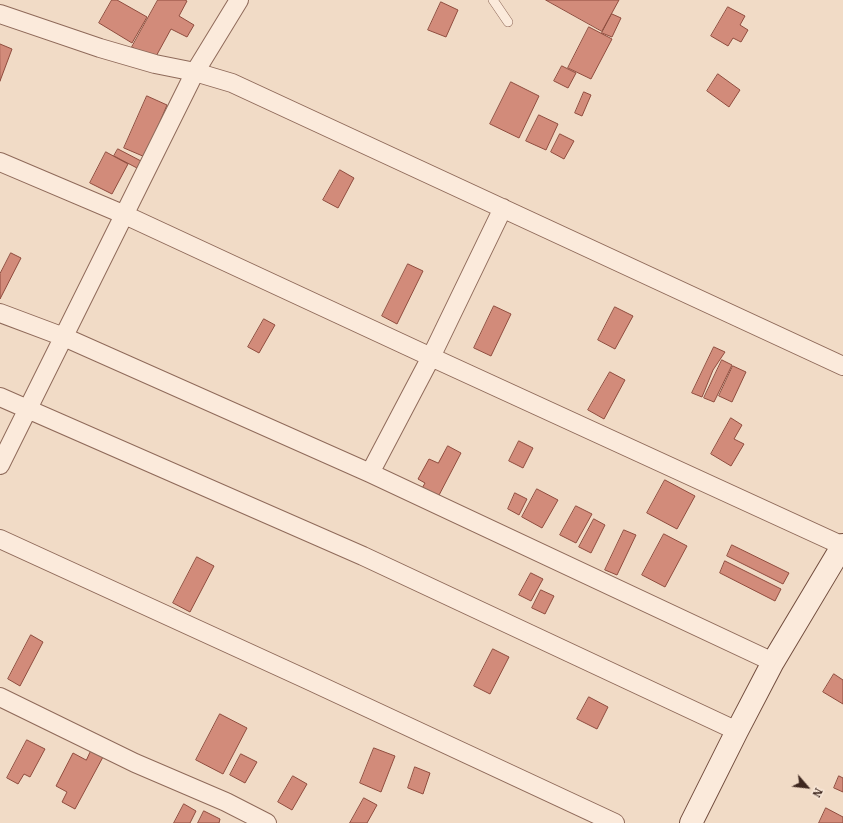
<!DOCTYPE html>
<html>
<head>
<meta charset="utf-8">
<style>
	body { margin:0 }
	#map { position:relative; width:843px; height:823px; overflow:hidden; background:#f1dbc6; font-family:"IBM Plex Serif",serif }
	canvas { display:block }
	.north { position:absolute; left:787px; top:767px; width:40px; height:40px; -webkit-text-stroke:3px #f8e7d7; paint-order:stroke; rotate:118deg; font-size:11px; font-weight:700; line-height:16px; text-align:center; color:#3e271f }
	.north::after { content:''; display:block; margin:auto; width:14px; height:18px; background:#3e271f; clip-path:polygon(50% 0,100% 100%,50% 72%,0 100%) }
</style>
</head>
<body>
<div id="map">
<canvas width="843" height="823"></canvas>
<div class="north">N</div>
</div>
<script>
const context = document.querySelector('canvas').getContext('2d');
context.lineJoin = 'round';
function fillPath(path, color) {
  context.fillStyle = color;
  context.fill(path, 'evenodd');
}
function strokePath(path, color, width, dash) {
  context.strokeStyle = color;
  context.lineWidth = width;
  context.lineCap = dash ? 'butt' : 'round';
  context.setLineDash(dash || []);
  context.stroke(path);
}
const building = new Path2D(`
	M112,0H117L147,17L132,43L99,23Z
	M158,0H185L187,1L179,16L194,25L187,37L171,29L154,60L132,47Z
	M546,0H619L602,31Z
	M441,2L458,10L446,37L428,30Z
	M728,7L745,16L740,25L748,30L741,42L733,38L728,46L711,36Z
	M612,14L621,18L612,37L602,33Z
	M589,27L612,39L591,79L568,68Z
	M0,44L12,49L0,81Z
	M562,66L576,73L568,88L554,81Z
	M718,74L740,90L729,107L707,91Z
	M511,82L539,96L519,138L490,124Z
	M584,92L591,95L582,116L575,113Z
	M147,96L167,105L145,157L124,148Z
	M539,115L558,124L546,150L526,141Z
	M560,134L574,141L564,159L551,152Z
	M118,149L141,161L137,168L114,156Z
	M106,152L128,164L112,194L90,183Z
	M340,170L354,178L338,208L323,200Z
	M11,253L21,258L0,299V274Z
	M408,264L423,271L397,324L382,316Z
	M494,306L511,314L491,356L474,348Z
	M615,307L633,316L615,349L598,340Z
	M264,319L275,325L259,353L248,347Z
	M714,347L725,352L713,370L702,397L692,393Z
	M722,360L732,365L714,402L704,398Z
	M733,366L746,372L732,402L719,396Z
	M610,372L625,380L604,419L588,410Z
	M731,418L742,425L734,439L744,444L731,466L711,454Z
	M519,441L533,448L523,468L509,461Z
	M448,446L461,453L437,499L421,490L425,483L418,479L429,459L438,463Z
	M665,480L695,496L677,529L647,513Z
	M537,489L558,500L542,528L522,517Z
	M515,493L527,499L519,515L508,509Z
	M576,506L592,514L576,543L560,535Z
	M594,519L605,525L591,553L579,547Z
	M624,530L636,535L617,575L605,570Z
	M664,534L687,546L665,587L642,575Z
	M732,545L789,573L783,584L727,556Z
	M197,557L214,566L190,612L173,603Z
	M725,561L781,589L775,601L720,573Z
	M531,573L543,579L531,601L519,595Z
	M541,590L554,596L545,614L532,608Z
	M31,635L43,642L20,686L8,679Z
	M493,649L509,657L490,694L474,686Z
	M834,674L843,680V704L823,692Z
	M589,697L608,707L597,729L577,719Z
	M220,714L247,728L223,774L196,760Z
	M27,740L45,749L30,777L24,774L18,784L7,778Z
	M374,748L395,756L381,792L360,783Z
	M91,751L103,757L75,809L62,802L67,792L56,786L73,753L86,760Z
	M241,754L257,762L245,783L230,775Z
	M415,767L430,773L423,794L408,788Z
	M293,776L307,784L292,810L278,802Z
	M839,776L843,778V792L834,788Z
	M364,798L377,805L367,823H350Z
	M184,804L196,811L190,823H174Z
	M826,808L843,817V823H819Z
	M204,811L220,819L219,823H198Z`);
const lane = new Path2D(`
	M493,0L508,22`);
const street = new Path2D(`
	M0,14L100,48L155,64L195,72L232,83L843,366
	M0,162L125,215L431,357L843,546
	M0,313L64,337L370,473L773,662
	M0,397L363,556L737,731
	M0,465L195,72L239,0
	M370,473L431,357L503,208
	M0,539L308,680L615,823
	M0,697L135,763L226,802L267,823`);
const secondary = new Path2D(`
	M691,823L737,731L773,662L843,545`);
fillPath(building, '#d28b7a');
strokePath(building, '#8f4c3e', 1);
strokePath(lane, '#8f6a5a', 10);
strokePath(street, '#8f6a5a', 20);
strokePath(secondary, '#714c3d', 24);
strokePath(lane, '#fbeadb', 9);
strokePath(street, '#fbeadb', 18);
strokePath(secondary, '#fbeadb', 22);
</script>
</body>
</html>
